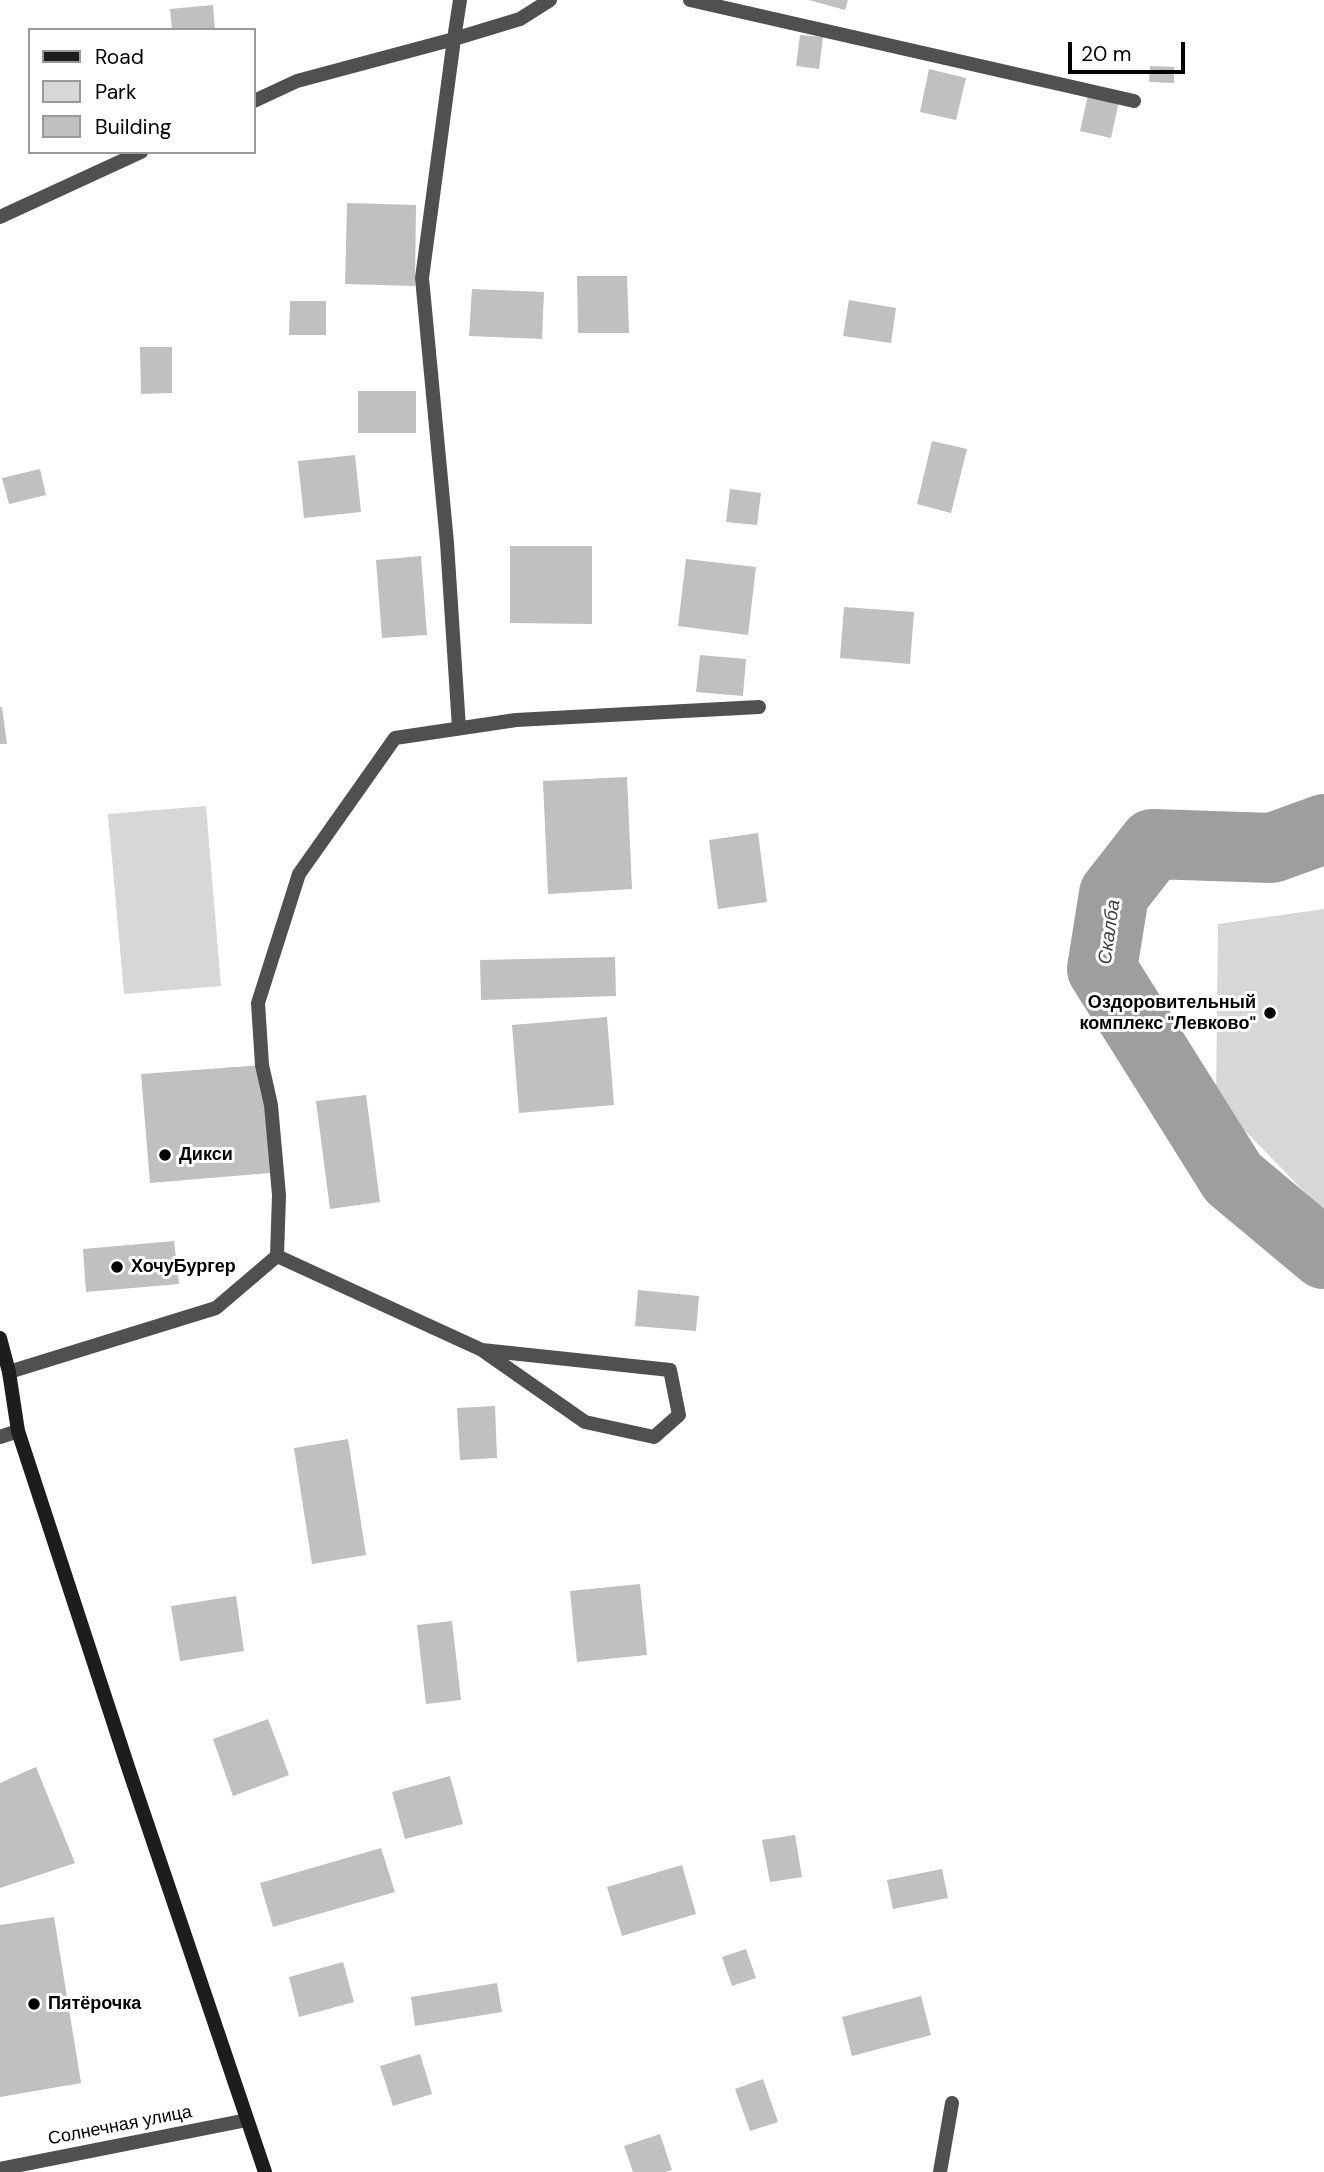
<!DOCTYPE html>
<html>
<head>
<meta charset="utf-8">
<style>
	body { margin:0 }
	#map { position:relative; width:1324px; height:2172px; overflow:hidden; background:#fff; font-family:"DM Sans",sans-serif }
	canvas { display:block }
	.legend { position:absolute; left:28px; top:28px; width:228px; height:126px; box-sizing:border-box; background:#fff; border:2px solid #999; margin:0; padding:9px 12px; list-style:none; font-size:21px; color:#000 }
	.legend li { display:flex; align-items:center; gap:14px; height:35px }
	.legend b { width:35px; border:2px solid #999 }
	.scale { position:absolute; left:1068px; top:42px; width:117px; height:32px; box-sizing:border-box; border:4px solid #000; border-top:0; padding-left:9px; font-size:21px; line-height:24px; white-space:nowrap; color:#000; -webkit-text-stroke:5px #fff; paint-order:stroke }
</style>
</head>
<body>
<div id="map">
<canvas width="1324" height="2172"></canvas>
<ul class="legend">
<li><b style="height:9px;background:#1d1d1d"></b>Road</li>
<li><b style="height:19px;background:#d7d7d7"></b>Park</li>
<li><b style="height:19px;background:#c0c0c0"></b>Building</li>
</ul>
<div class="scale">20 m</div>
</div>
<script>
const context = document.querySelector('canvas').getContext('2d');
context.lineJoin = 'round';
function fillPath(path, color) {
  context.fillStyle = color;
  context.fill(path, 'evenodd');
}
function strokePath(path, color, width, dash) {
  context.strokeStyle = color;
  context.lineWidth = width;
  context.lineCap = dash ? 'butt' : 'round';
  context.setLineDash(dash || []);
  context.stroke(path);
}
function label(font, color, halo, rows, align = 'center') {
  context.font = font + ' "DM Sans",sans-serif';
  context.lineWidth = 6;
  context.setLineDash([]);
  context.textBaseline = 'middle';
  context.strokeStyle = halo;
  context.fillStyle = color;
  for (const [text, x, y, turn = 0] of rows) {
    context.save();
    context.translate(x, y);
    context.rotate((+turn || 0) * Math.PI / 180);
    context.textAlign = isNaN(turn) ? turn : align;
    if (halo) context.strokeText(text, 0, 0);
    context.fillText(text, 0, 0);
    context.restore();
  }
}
const green = new Path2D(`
	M206,806L221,986L124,994L108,814Z
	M1324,909V1212L1216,1101L1218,924Z`);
const river = new Path2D(`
	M1324,829L1272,848L1153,844L1114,894L1102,969L1233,1178L1324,1254`);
const building = new Path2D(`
	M809,0H848L845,10Z
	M213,5L215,30H172L170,9Z
	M800,35L823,37L819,69L796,66Z
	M1150,66L1174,67V83L1149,82Z
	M929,69L966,78L956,120L920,112Z
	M1088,95L1119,101L1111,138L1080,131Z
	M347,203L416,205L415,286L345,284Z
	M577,276H627L629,333H578Z
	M472,289L544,292L542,339L469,336Z
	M849,300L896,308L891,343L843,336Z
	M290,301H326V335H289Z
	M140,347H172V393L141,394Z
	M358,391H416V433H358Z
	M932,441L967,449L951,513L917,504Z
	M355,455L361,512L304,518L298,461Z
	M40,469L46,495L9,504L2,478Z
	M730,489L761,493L757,525L726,522Z
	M510,546H592V624L510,623Z
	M421,556L427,635L382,638L376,560Z
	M686,559L756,567L748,635L678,626Z
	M844,607L914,612L910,664L840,658Z
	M700,655L746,659L743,696L696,692Z
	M0,707H2L7,744H0Z
	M627,777L632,889L548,894L543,781Z
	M758,833L767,902L718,909L709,840Z
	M615,957L616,996L481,1000L480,960Z
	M607,1017L614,1105L519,1113L512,1025Z
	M262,1065L270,1173L150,1183L141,1074Z
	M366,1095L380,1202L330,1209L316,1101Z
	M174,1241L179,1284L86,1292L83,1249Z
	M638,1290L699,1296L696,1331L635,1326Z
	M495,1406L497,1458L460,1460L457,1408Z
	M348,1439L366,1555L312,1564L294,1448Z
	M640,1584L647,1655L577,1662L570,1591Z
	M236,1596L244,1651L180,1661L171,1606Z
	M452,1621L461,1700L426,1704L417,1625Z
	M268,1719L289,1775L233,1796L213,1739Z
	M36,1767L75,1863L0,1888V1783Z
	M450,1776L463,1824L405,1839L392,1792Z
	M795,1835L802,1877L770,1882L762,1840Z
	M381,1848L395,1892L273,1927L260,1883Z
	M682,1865L696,1914L622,1936L607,1887Z
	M942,1869L948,1898L893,1909L887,1880Z
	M54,1917L81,2083L0,2097V1925Z
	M746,1949L756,1978L732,1986L722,1957Z
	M343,1962L354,2002L299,2017L289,1977Z
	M497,1983L502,2012L415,2026L411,1997Z
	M921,1996L931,2035L852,2056L842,2017Z
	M420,2054L432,2094L393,2106L380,2066Z
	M763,2079L778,2122L750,2131L735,2089Z
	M660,2134L672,2170L666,2172H633L624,2146Z`);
const lane = new Path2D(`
	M690,0L1134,101
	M254,101L297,81L454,39L460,0
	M0,217L141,152
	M459,728L447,543L422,278L454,39L520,19L550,0
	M277,1256L279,1195L271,1105L262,1065L258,1003L299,874L395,738L516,720L759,707
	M9,1372L216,1308L277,1256L482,1350L670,1370L679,1415L654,1437L585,1422L482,1350
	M940,2172L952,2103`);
const street = new Path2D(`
	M0,1437L18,1431
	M0,2169L247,2120`);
const secondary = new Path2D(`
	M0,1338L9,1372L18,1431L129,1770L265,2172`);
const markers = [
	[1270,1013,7,"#000"],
	[165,1155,7,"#000"],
	[117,1267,7,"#000"],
	[34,2004,7,"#000"]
];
const poiNames = [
	["Оздоровительный",1256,1003,"right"],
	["комплекс \"Левково\"",1256,1024,"right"],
	["Дикси",179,1155],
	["ХочуБургер",131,1267],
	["Пятёрочка",48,2004]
];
const streetNames = [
	["Солнечная улица",120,2126,-11]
];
const waterNames = [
	["Скалба",1110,932,-82]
];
fillPath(green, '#d7d7d7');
strokePath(river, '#9e9e9e', 70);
fillPath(building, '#c0c0c0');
strokePath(lane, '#505050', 14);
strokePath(street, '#505050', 14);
strokePath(secondary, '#1d1d1d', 14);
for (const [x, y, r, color] of markers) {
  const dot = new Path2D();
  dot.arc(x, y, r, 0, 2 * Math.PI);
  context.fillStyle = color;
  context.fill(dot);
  strokePath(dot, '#fff', 2.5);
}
label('bold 18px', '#000', '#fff', poiNames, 'left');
label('18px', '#000', '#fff', streetNames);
label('italic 19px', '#3f3f3f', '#fff', waterNames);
</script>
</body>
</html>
